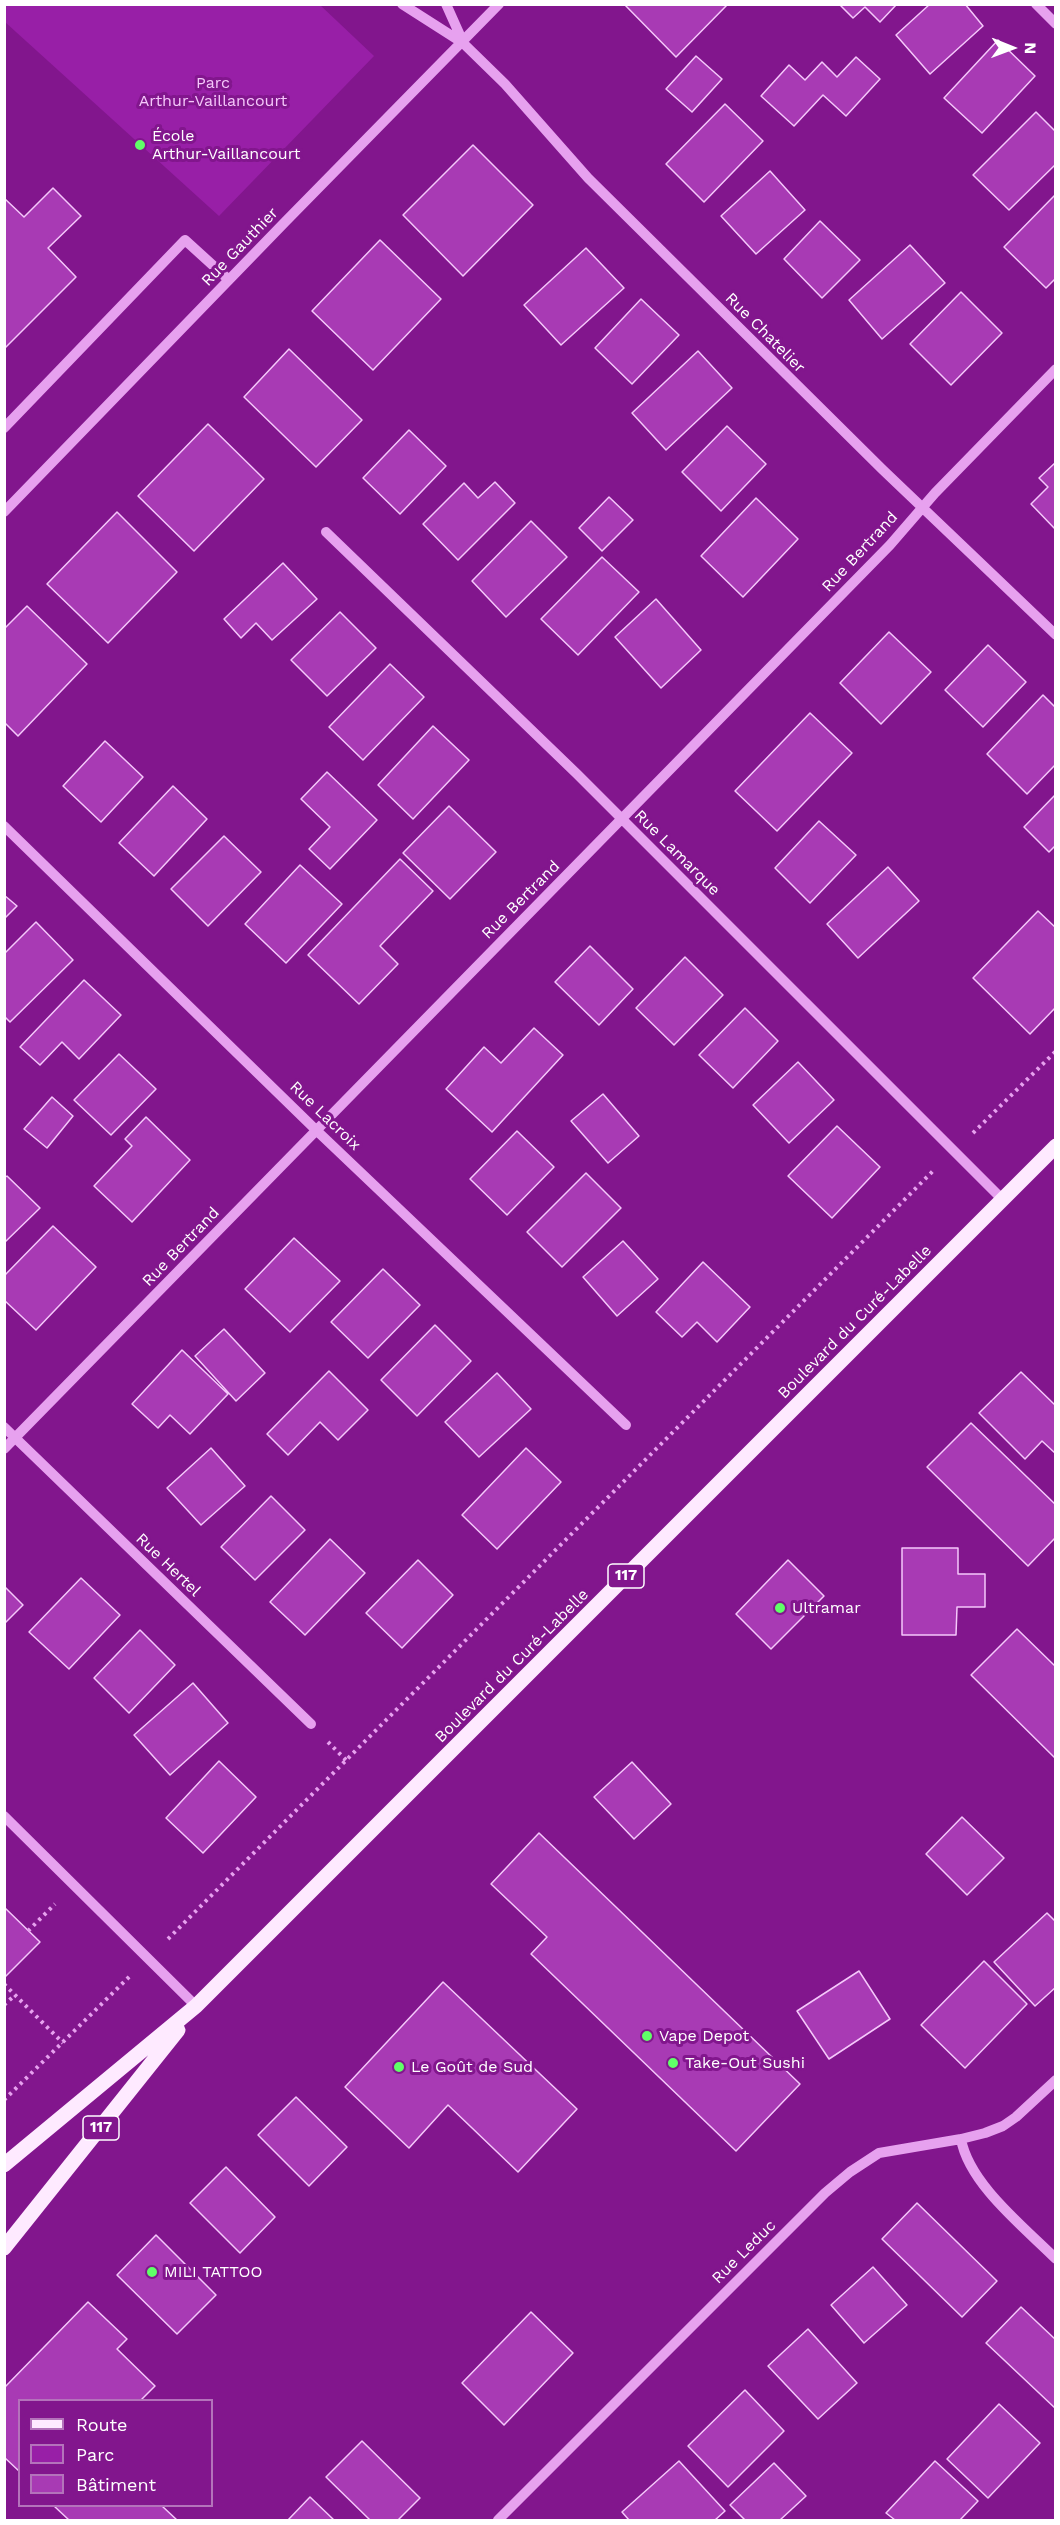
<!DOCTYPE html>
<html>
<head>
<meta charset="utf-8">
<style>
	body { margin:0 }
	#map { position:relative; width:1060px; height:2525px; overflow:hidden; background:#82168d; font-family:"Work Sans",sans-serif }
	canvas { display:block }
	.frame { position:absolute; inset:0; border:6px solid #fff; pointer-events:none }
	.legend { position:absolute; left:18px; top:2399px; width:195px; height:108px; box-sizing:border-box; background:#82168d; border:2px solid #b473bb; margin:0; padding:8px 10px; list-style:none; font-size:18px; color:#fff }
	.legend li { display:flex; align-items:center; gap:12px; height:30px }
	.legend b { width:30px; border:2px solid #b473bb }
	.north { position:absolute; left:982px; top:18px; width:60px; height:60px; -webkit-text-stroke:4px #82168d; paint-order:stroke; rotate:91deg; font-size:16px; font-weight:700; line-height:24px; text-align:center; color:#fff }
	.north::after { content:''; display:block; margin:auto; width:21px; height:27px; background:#fff; clip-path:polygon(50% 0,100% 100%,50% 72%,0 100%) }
</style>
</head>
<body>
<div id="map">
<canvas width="1060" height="2525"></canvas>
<div class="frame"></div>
<ul class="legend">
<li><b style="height:8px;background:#feeaff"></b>Route</li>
<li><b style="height:16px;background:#981fa7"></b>Parc</li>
<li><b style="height:16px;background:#a83ab4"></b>Bâtiment</li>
</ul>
<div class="north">N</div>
</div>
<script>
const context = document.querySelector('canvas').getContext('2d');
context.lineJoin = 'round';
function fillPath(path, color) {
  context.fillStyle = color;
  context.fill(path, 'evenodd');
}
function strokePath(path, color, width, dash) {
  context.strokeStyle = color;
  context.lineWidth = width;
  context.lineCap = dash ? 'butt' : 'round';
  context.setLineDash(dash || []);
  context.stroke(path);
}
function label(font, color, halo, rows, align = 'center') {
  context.font = font + ' "Work Sans",sans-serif';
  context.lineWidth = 6;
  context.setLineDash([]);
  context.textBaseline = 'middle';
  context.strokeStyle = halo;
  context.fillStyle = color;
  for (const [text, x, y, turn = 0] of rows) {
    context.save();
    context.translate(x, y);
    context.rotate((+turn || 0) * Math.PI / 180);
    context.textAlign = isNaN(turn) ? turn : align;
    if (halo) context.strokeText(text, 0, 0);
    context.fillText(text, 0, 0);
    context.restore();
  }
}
const green = new Path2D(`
	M5,4L320,5L374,56L219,216L5,22Z`);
const building = new Path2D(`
	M624,4H728L676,57Z
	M839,4H897L880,22L865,7L853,18Z
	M930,4H965L983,26L930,74L896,35Z
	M998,40L1035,76L982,133L944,98Z
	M696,56L722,79L692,112L666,89Z
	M856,57L880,79L846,116L823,95L794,126L761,96L789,65L805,80L822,62L837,77Z
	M725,104L763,141L704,202L666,164Z
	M1036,112L1056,132V164L1009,210L973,175Z
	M473,145L533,205L463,276L403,215Z
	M770,171L805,210L756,254L721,216Z
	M53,188L81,216L48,248L76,277L4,349V198L24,217Z
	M1056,194V278L1046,288L1004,247Z
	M820,221L860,260L822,298L784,259Z
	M380,240L441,299L373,370L312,311Z
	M910,245L945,283L882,339L849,300Z
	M586,248L624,288L561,345L524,305Z
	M961,292L1002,333L951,385L910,344Z
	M641,299L679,335L632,384L595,348Z
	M289,349L362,420L316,467L244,397Z
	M698,351L732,388L666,450L632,413Z
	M208,424L264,479L194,551L138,496Z
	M727,426L766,464L721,511L682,472Z
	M409,430L446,466L400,514L363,478Z
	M1056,462V530L1031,504L1048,487L1039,478Z
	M495,482L515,503L458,560L423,524L464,483L478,498Z
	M609,497L633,520L602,551L579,528Z
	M756,498L798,539L743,597L701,556Z
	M117,512L177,572L108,643L47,584Z
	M531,521L567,557L506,617L472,581Z
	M602,557L639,592L578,655L541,619Z
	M283,563L317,599L272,640L256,623L241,638L224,619Z
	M656,599L701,650L661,688L615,637Z
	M27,606L87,664L18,736L4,722V629Z
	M340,612L376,648L327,696L291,660Z
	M889,632L931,672L881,724L840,683Z
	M988,645L1026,682L983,727L945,690Z
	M390,664L424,697L363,760L329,727Z
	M1043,695L1056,708V764L1027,794L987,754Z
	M810,713L852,753L777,831L735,791Z
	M433,726L469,760L413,819L378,785Z
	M105,741L143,777L101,822L63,786Z
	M327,772L377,820L330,869L309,849L330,827L301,799Z
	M173,786L207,819L154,876L119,843Z
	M1056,794V845L1049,852L1024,827Z
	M449,806L496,852L450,899L403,853Z
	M819,821L856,855L810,903L775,868Z
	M224,836L261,872L208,926L171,889Z
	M400,859L433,891L380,946L398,964L359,1004L308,955Z
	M300,865L342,904L286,963L245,924Z
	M888,867L919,901L858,958L827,924Z
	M4,895L17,906L4,919Z
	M1038,911L1056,928V1007L1030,1034L973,978Z
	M36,922L73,960L10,1022L4,1016V954Z
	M590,946L633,989L599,1025L555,982Z
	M685,957L723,995L674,1045L636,1008Z
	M84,980L121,1015L79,1059L62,1042L40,1065L20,1047Z
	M745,1008L778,1041L733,1088L699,1055Z
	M534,1028L563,1055L492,1132L446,1089L484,1047L501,1063Z
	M119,1054L156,1089L111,1135L74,1100Z
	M798,1062L834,1100L789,1143L753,1105Z
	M603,1094L639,1136L608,1163L571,1121Z
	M52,1097L73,1116L47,1148L24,1129Z
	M146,1117L190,1160L132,1222L94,1186L132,1146L125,1139Z
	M837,1126L880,1167L832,1218L788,1176Z
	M517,1131L554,1167L507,1215L470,1179Z
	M586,1173L621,1208L562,1267L527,1232Z
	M7,1176L40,1208L4,1243V1178Z
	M53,1226L96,1267L36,1330L4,1300V1276Z
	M294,1238L340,1281L290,1332L245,1289Z
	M623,1241L658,1279L617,1316L583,1277Z
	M703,1262L750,1307L717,1342L697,1322L682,1337L656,1312Z
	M383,1269L420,1305L368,1358L331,1322Z
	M435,1325L471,1361L417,1416L381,1380Z
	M224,1329L265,1373L236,1401L195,1356Z
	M182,1350L228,1394L190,1434L170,1415L158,1428L132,1404Z
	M329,1371L368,1410L338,1440L320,1422L288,1455L267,1434Z
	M1021,1372L1056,1406V1454L1042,1441L1025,1459L979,1413Z
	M497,1373L531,1409L479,1457L445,1422Z
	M971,1423L1056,1505V1537L1028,1566L927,1467Z
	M211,1448L245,1486L201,1525L167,1488Z
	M526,1448L561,1482L497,1549L462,1515Z
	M271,1496L305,1530L255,1580L221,1547Z
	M330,1539L365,1573L305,1635L270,1602Z
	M902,1548H958V1574H985V1607H957L956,1635H902Z
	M418,1560L453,1595L402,1648L366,1613Z
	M788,1560L824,1596L771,1649L736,1614Z
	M81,1578L120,1615L69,1669L29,1632Z
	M4,1586L23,1605L4,1624Z
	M1017,1629L1056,1667V1759L971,1675Z
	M140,1630L175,1665L129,1713L94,1678Z
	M193,1683L228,1723L170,1775L134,1735Z
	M219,1761L256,1797L203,1853L166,1818Z
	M632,1762L671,1804L634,1839L594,1797Z
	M962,1817L1004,1858L967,1895L926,1854Z
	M539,1833L800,2084L736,2151L531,1954L547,1937L491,1884Z
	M4,1907L40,1942L4,1978Z
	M1047,1913L1056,1922V1987L1035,2006L994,1962Z
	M984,1961L1027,2004L965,2068L921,2025Z
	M859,1971L890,2019L829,2059L797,2011Z
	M443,1982L577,2109L518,2172L448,2105L409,2148L345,2087Z
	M296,2097L347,2147L309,2186L258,2135Z
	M226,2167L275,2217L240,2253L190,2203Z
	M917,2203L997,2281L962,2317L882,2239Z
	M156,2235L216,2295L177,2334L117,2275Z
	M873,2267L907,2305L864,2343L831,2305Z
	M88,2302L127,2339L117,2349L155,2386L141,2400H20V2472L4,2457V2388Z
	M1021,2307L1056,2340V2409L986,2343Z
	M531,2312L573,2353L504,2425L462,2383Z
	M808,2329L857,2383L818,2419L768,2366Z
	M745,2390L784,2431L728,2487L688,2446Z
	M999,2404L1040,2443L988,2498L947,2459Z
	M362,2441L420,2498L398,2520H370L326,2477Z
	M679,2461L725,2511L715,2520H629L622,2512Z
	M935,2461L978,2501L960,2520H895L886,2513Z
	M774,2463L806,2496L780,2520H745L730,2505Z
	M310,2497L334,2520H288Z
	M54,2506H162L177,2520H69Z`);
const path = new Path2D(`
	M973,1133L1056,1051
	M328,1742L346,1760
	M28,1931L55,1904
	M168,1939L935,1169
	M4,1984L63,2043
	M4,2005L15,1995
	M4,2100L130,1976`);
const minor = new Path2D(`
	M402,4L463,43L505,84L588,178L883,470L1056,635
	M446,4L463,42
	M1036,4L1056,24
	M4,428L185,240L229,280
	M4,512L285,222L499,4
	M326,532L577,774L1002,1199
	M4,826L316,1130L626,1425
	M4,1427L311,1724
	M4,1449L890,545L935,493L1056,369
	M4,1816L196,2006
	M961,2139C969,2184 1024,2227 1056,2259
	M498,2520L825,2193L850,2172L879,2153L961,2139L985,2133L1003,2126L1016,2117L1056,2080`);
const major = new Path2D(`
	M4,2165L196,2006L1056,1146
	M4,2248L178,2030`);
const markers = [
	[140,145,6,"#60ff68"],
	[780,1608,6,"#60ff68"],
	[647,2036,6,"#60ff68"],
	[673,2063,6,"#60ff68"],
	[399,2067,6,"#60ff68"],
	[152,2272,6,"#60ff68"]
];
const shields = [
	[626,1576,36],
	[101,2128,36]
];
const shieldNames = [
	["117",626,1576],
	["117",101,2128]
];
const parkNames = [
	["Parc",213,83],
	["Arthur-Vaillancourt",213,101]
];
const poiNames = [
	["École",152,136],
	["Arthur-Vaillancourt",152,154],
	["Ultramar",792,1608],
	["Vape Depot",659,2036],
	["Take-Out Sushi",685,2063],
	["Le Goût de Sud",411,2067],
	["MILI TATTOO",164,2272]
];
const streetNames = [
	["Rue Gauthier",240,247,-46],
	["Rue Chatelier",765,333,45],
	["Rue Bertrand",860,552,-47],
	["Rue Lamarque",677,853,45],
	["Rue Bertrand",521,900,-45],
	["Rue Lacroix",325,1116,44],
	["Rue Bertrand",181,1247,-46],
	["Boulevard du Curé-Labelle",855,1322,-45],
	["Rue Hertel",168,1565,44],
	["Boulevard du Curé-Labelle",512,1666,-45],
	["Rue Leduc",744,2252,-45]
];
fillPath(green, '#981fa7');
fillPath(building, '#a83ab4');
strokePath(building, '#f5c8fb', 1.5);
strokePath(path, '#e7a1ef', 4, [3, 4.5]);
strokePath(minor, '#e7a1ef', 10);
strokePath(major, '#feeaff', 15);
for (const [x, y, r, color] of markers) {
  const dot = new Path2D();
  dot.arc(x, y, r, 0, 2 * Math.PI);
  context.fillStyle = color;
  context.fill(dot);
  strokePath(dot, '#82168d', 2);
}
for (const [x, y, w] of shields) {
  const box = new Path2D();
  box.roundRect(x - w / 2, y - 12, w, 24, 4.5);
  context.fillStyle = '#82168d';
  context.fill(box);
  strokePath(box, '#fff', 1.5);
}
label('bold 15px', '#fff', null, shieldNames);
label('16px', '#f5c8fb', '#82168d', parkNames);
label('16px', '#fff', '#82168d', poiNames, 'left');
label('16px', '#fff', '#82168d', streetNames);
</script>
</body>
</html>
